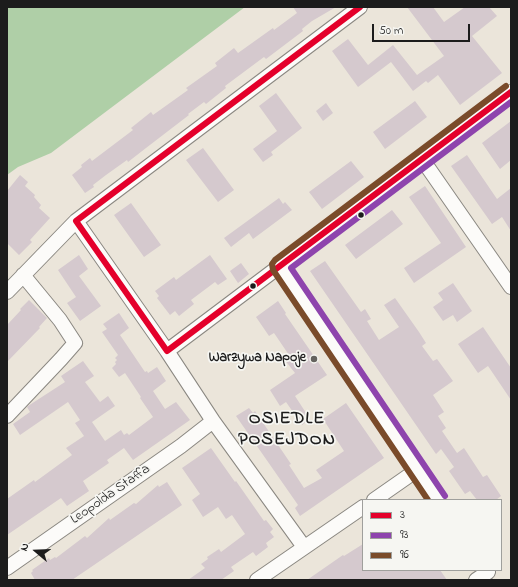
<!DOCTYPE html>
<html>
<head>
<meta charset="utf-8">
<style>
	body { margin:0 }
	#map { position:relative; width:518px; height:587px; overflow:hidden; background:#ebe5da; font-family:"Indie Flower",sans-serif }
	canvas { display:block }
	.frame { position:absolute; inset:0; border:8px solid #1c1c1c; pointer-events:none }
	.legend { position:absolute; left:362px; top:499px; width:140px; height:72px; box-sizing:border-box; background:#f6f6f2; border:1px solid #9f9f9c; margin:0; padding:5px 7px; list-style:none; font-size:12px; color:#1c1c1c }
	.legend li { display:flex; align-items:center; gap:8px; height:20px }
	.legend b { width:20px; border:1px solid #9f9f9c }
	.north { position:absolute; left:16px; top:531px; width:40px; height:40px; -webkit-text-stroke:3px #f6f6f2; paint-order:stroke; rotate:289deg; font-size:11px; font-weight:700; line-height:16px; text-align:center; color:#1c1c1c }
	.north::after { content:''; display:block; margin:auto; width:14px; height:18px; background:#1c1c1c; clip-path:polygon(50% 0,100% 100%,50% 72%,0 100%) }
	.scale { position:absolute; left:372px; top:24px; width:98px; height:18px; box-sizing:border-box; border:2px solid #1c1c1c; border-top:0; padding-left:5px; font-size:12px; line-height:14px; white-space:nowrap; color:#1c1c1c; -webkit-text-stroke:3px #f6f6f2; paint-order:stroke }
</style>
</head>
<body>
<div id="map">
<canvas width="518" height="587"></canvas>
<div class="frame"></div>
<ul class="legend">
<li><b style="height:5px;background:#e4002b"></b>3</li>
<li><b style="height:5px;background:#8e44ad"></b>93</li>
<li><b style="height:5px;background:#7a4b2a"></b>96</li>
</ul>
<div class="north">N</div>
<div class="scale">50 m</div>
</div>
<script>
const context = document.querySelector('canvas').getContext('2d');
context.lineJoin = 'round';
function fillPath(path, color) {
  context.fillStyle = color;
  context.fill(path, 'evenodd');
}
function strokePath(path, color, width, dash) {
  context.strokeStyle = color;
  context.lineWidth = width;
  context.lineCap = dash ? 'butt' : 'round';
  context.setLineDash(dash || []);
  context.stroke(path);
}
function label(font, color, halo, rows, align = 'center') {
  context.font = font + ' "Indie Flower",sans-serif';
  context.lineWidth = 3.5;
  context.setLineDash([]);
  context.textBaseline = 'middle';
  context.strokeStyle = halo;
  context.fillStyle = color;
  for (const [text, x, y, turn = 0] of rows) {
    context.save();
    context.translate(x, y);
    context.rotate((+turn || 0) * Math.PI / 180);
    context.textAlign = isNaN(turn) ? turn : align;
    if (halo) context.strokeText(text, 0, 0);
    context.fillText(text, 0, 0);
    context.restore();
  }
}
const forest = new Path2D(`
	M7,7H245L51,153L18,167L7,175Z`);
const building = new Path2D(`
	M293,7H336L312,21L302,29L303,31L266,59L264,57L225,86L226,88L206,104L204,102L188,114L189,115L146,148L128,162L127,160L106,175L93,185L94,187L85,193L72,175L82,167L81,165L90,158L92,161L133,130L131,128L151,112L153,115L188,90L186,88L217,66L215,63L234,48L238,53L273,28L274,30L297,13Z
	M407,7H433L444,22L465,7H489L497,16L472,36L502,73L460,105L438,75L428,83L426,81L413,91L391,62L358,87L332,51L348,39L368,65L393,45L417,75L444,56Z
	M276,93L302,128L271,152L273,155L263,162L253,149L277,131L259,106Z
	M415,101L427,117L385,149L373,132Z
	M326,103L333,113L323,121L316,111Z
	M511,121V160L500,169L482,143Z
	M203,148L234,190L218,202L186,160Z
	M467,155L497,199L511,188V231L502,217L492,224L451,166Z
	M351,161L364,177L322,209L309,192Z
	M20,175L28,182L25,186L35,195L34,197L41,205L39,208L50,218L30,240L32,242L19,255L7,243V191Z
	M425,186L466,247L414,283L404,268L441,243L409,197Z
	M279,198L283,204L285,202L292,210L253,239L249,233L231,247L224,238Z
	M131,203L161,245L144,257L114,215Z
	M392,210L403,224L356,259L345,245Z
	M79,255L88,269L79,276L101,306L80,321L67,303L76,297L58,270Z
	M210,255L227,279L218,285L215,282L191,300L194,304L179,316L175,311L170,315L157,298L159,296L155,291L174,277L176,280Z
	M325,261L361,312L365,309L371,319L367,321L379,340L399,327L384,305L395,298L419,332L426,343L422,346L433,361L437,359L453,381L433,395L444,412L438,416L446,428L442,431L457,453L464,448L483,477L487,475L501,496L496,500H477L470,491L465,494L449,471L454,467L441,449L436,454L310,271Z
	M241,263L249,274L238,283L230,271Z
	M453,283L472,311L457,322L453,315L443,321L433,307L443,300L438,293Z
	M29,300L47,318L39,327L40,328L7,362V325L21,310L20,309Z
	M278,301L286,313L285,314L327,375L295,396L310,419L302,425L286,402L280,406L270,390L295,373L284,359L289,355L274,333L269,336L256,317Z
	M119,313L129,328L120,335L145,372L147,371L148,373L157,367L166,381L153,391L165,409L176,402L190,420L133,460L124,448L107,460L109,463L83,481L89,491L67,506L61,498L7,535V499L34,480L35,482L72,455L66,448L84,436L75,423L80,420L68,402L20,435L13,424L30,412L27,407L28,406L65,382L61,376L83,361L94,376L85,382L100,402L108,396L115,406L92,422L105,441L121,430L124,435L127,433L129,435L153,417L140,398L141,397L125,373L119,377L112,368L116,364L115,362L117,360L115,358L118,355L102,332L107,329L103,324Z
	M483,327L511,368V400L488,366L478,373L458,344Z
	M346,403L384,458L300,516L295,508L298,505L236,416L249,408L253,413L255,411L291,464L289,465L304,488L322,478L316,470L344,451L323,419Z
	M211,448L235,482L236,481L264,521L266,520L273,529L270,532L274,537L266,543L268,547L256,556L253,552L231,567L234,571L221,580H188L205,568L201,564L208,559L207,557L219,549L221,552L245,534L232,515L226,519L218,507L203,517L192,500L200,494L182,468Z
	M167,482L182,505L72,580H35L31,573L33,571L32,570L49,558L50,560L55,557L56,558L85,536L87,538L109,518L110,520L134,503L136,504L158,485L159,487Z
	M363,544V570H440L447,580H307L343,555L344,556Z`);
const minor = new Path2D(`
	M422,159L511,287
	M76,221L167,351L213,421L304,547
	M280,266L438,500
	M7,292L76,221L360,7
	M167,351L511,92
	M7,416L61,359L75,343L60,320L23,275
	M374,500L417,470
	M7,568L181,446L213,421
	M257,580L363,507
	M476,580L488,572`);
const bus1 = new Path2D(`
	M360,7L76,221L167,351L511,92`);
const bus2 = new Path2D(`
	M445,496L291,268L511,102`);
const bus3 = new Path2D(`
	M428,500L273,270L272,264L275,260L506,86`);
const markers = [
	[361,215,3.5,"#1c1c1c"],
	[253,286,3.5,"#1c1c1c"],
	[314,359,4,"#64625e"]
];
const poiNames = [
	["Warzywa Napoje",306,359]
];
const streetNames = [
	["Leopolda Staffa",111,495,-35]
];
const districtNames = [
	["OSIEDLE",287,420],
	["POSEJDON",287,441]
];
fillPath(forest, '#afcfa7');
fillPath(building, '#d5c9ce');
strokePath(minor, '#8a8781', 16);
strokePath(minor, '#fcfbf9', 14);
strokePath(bus1, '#e4002b', 6);
strokePath(bus2, '#8e44ad', 6);
strokePath(bus3, '#7a4b2a', 6);
for (const [x, y, r, color] of markers) {
  const dot = new Path2D();
  dot.arc(x, y, r, 0, 2 * Math.PI);
  context.fillStyle = color;
  context.fill(dot);
  strokePath(dot, '#f6f6f2', 1.5);
}
label('bold 14px', '#1c1c1c', '#f6f6f2', poiNames, 'right');
label('14px', '#1c1c1c', '#f6f6f2', streetNames);
context.letterSpacing = '1px';
label('bold 18px', '#1c1c1c', '#f6f6f2', districtNames);
context.letterSpacing = '0px';
</script>
</body>
</html>
